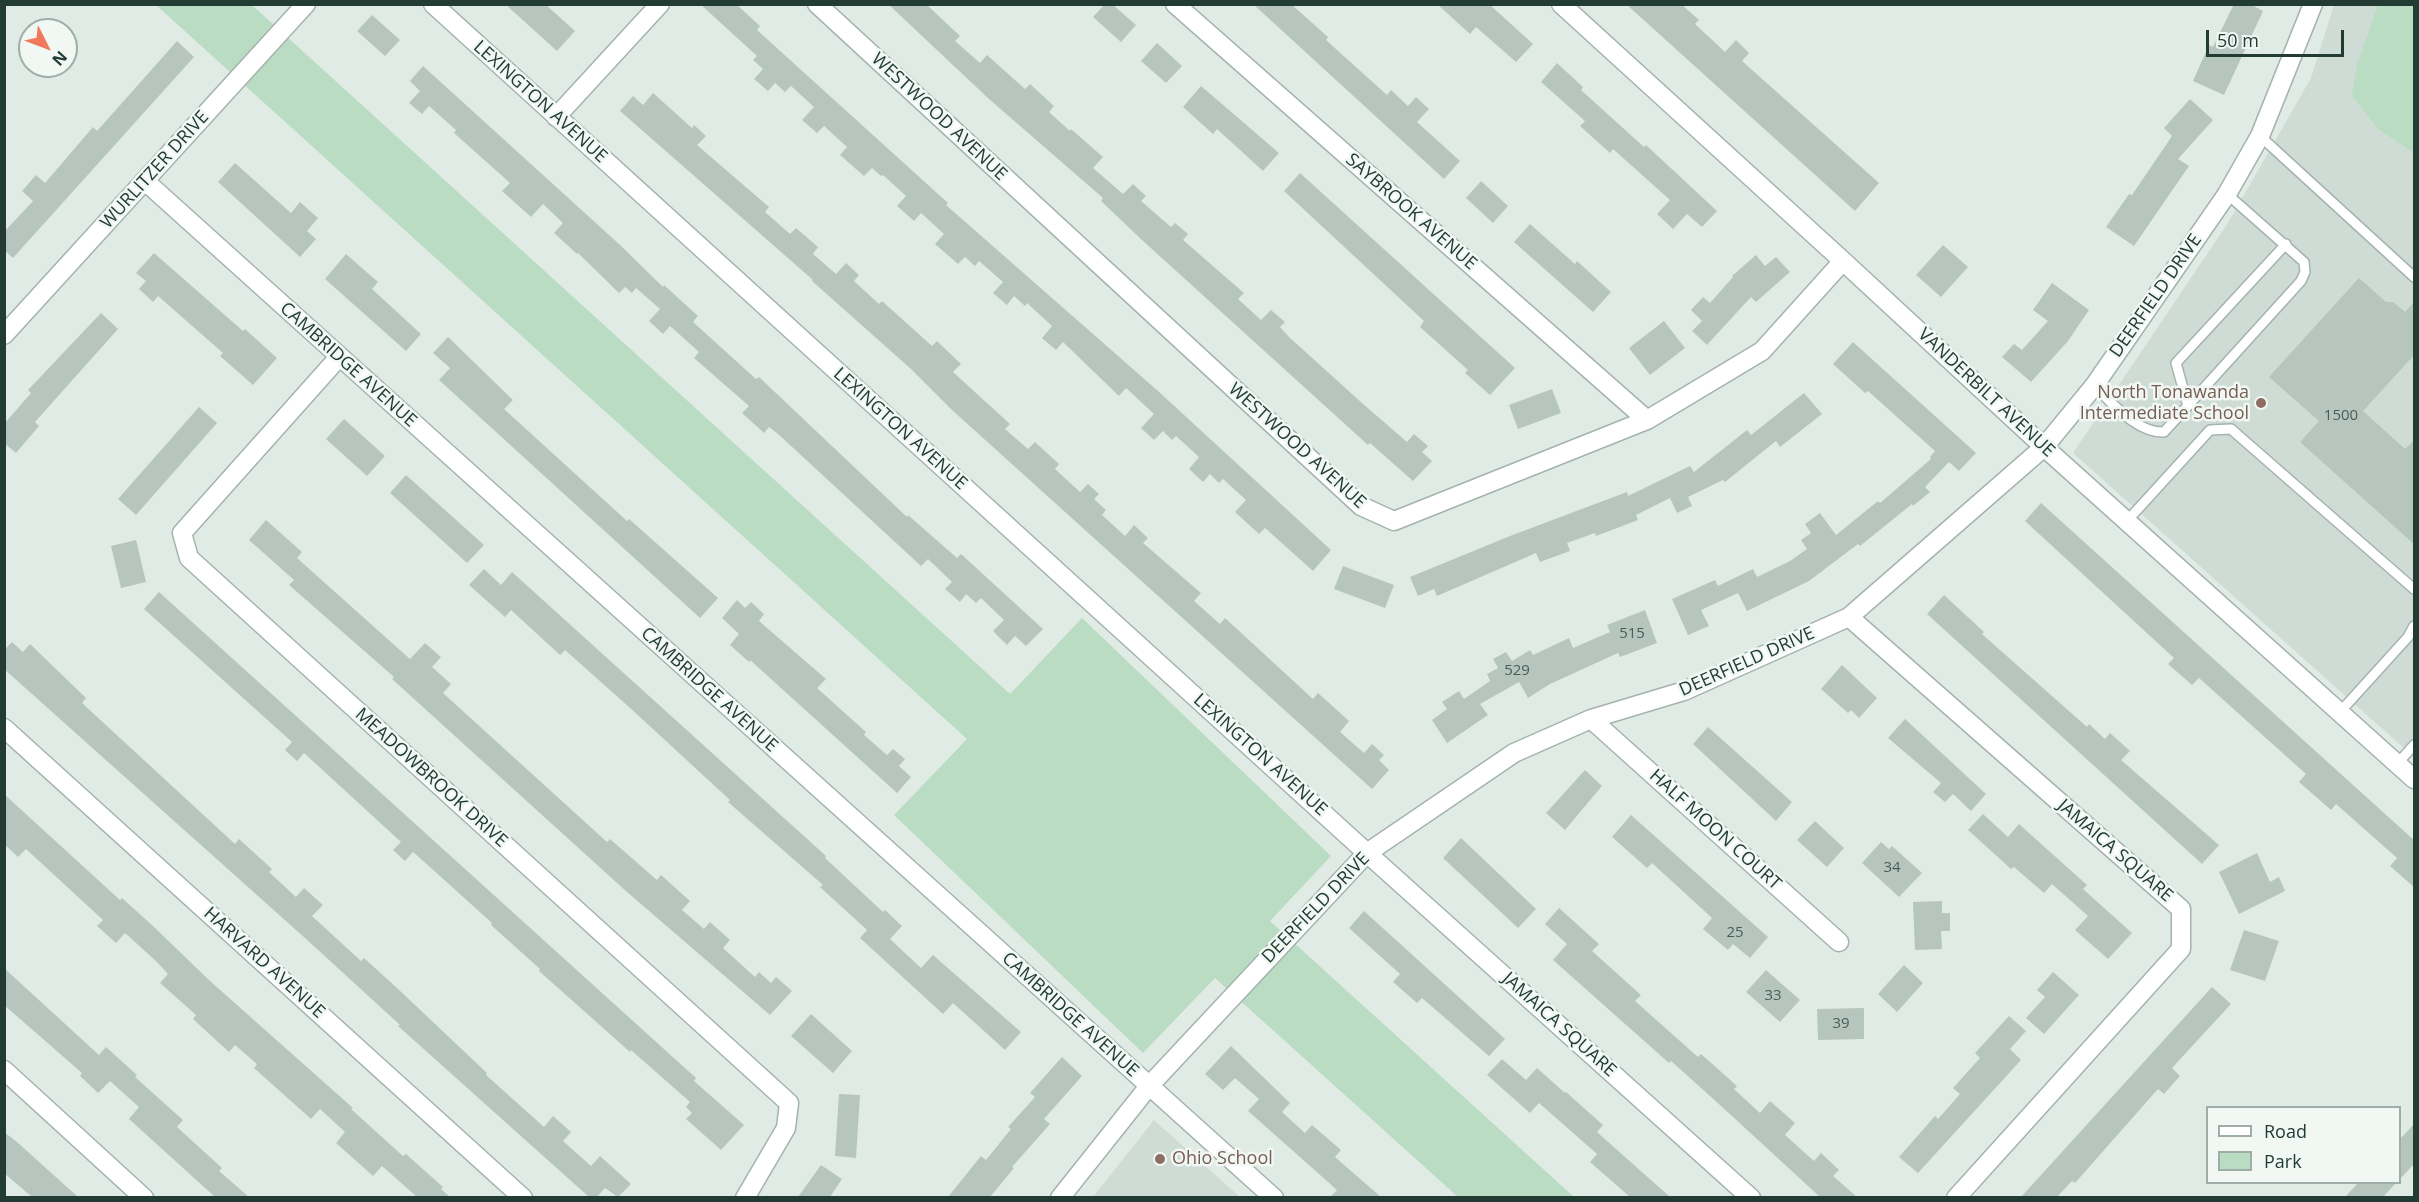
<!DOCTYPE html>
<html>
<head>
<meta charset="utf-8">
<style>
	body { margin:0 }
	#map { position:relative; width:2419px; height:1202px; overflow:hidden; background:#e1ebe6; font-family:"Open Sans",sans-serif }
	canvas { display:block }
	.frame { position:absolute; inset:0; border:6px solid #223c34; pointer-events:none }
	.legend { position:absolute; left:2206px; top:1106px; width:195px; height:78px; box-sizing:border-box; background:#f1f8f4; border:2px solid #9eada7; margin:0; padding:8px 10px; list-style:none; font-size:18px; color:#223c34 }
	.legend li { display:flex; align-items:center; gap:12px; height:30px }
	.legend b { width:30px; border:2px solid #9eada7 }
	.north { position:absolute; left:18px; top:18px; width:60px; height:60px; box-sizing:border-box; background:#f1f8f4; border:2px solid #9eada7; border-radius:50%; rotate:132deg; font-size:16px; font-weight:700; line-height:24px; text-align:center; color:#223c34 }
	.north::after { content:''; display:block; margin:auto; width:21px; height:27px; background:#f0795b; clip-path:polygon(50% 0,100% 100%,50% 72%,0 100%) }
	.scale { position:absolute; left:2206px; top:30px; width:138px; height:27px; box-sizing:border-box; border:3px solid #223c34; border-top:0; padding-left:8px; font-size:18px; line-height:21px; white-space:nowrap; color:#223c34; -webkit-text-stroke:4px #f1f8f4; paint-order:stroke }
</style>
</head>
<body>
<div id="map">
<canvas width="2419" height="1202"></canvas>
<div class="frame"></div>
<ul class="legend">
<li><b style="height:8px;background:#fff"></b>Road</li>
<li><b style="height:16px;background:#badcc2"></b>Park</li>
</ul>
<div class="north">N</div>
<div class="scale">50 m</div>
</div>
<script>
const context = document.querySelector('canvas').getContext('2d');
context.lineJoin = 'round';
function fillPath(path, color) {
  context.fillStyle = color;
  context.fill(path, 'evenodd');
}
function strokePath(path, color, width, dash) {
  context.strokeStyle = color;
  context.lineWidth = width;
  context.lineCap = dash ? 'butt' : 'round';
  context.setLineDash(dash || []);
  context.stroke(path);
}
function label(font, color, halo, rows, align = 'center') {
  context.font = font + ' "Open Sans",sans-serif';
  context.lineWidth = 5;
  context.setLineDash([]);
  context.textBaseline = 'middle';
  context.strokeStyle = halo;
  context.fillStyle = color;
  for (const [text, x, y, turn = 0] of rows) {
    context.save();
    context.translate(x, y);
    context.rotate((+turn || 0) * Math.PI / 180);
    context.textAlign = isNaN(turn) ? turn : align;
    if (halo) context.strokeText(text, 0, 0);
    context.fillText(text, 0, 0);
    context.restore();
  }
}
const built = new Path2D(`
	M2334,5H2414V757L2073,453L2228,223L2311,78Z
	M1154,1120L1240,1197H1093Z`);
const green = new Path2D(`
	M156,5H252L1010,694L1082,618L1331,856L1270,921L1574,1197H1458L1215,978L1143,1053L894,815L967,739Z
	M2378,5H2414V153L2378,129L2352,96L2357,65Z`);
const building = new Path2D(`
	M505,4H545L575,31L557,51Z
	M700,4H736L760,26L757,30L948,203L946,205L1158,391L1331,550L1313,571L1265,528L1259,534L1235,512L1246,500L1223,479L1219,483L1210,474L1203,482L1189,469L1199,457L1176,436L1172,440L1163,431L1154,440L1141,428L1154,414L1126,388L1119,396L1063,342L1056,350L1042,338L1052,326L1027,303L1025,306L1014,296L1007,305L993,293L1003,282L979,261L975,266L965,257L958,264L935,244L944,234L921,213L914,221L897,206L906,196L883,175L881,176L872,168L864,176L840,155L847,147L824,126L817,133L802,120L814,107L791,86L785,92L775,83L768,91L754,79L763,69L753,60L757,56Z
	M888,4H926L960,36L955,41L980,63L987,55L1025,89L1030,84L1054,106L1049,112L1070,131L1071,129L1103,157L1093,168L1123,194L1133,184L1146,196L1141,201L1171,227L1175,223L1188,234L1183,240L1244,293L1238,299L1261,320L1271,310L1285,322L1280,327L1289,337L1362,403L1407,442L1414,434L1428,446L1422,452L1432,461L1413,481L1370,443L1368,445L1142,240L1101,201L1103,198L989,99Z
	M1105,4H1112L1136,25L1121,42L1093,17Z
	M1253,4H1291L1328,37L1326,40L1387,95L1391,90L1408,106L1416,97L1429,109L1417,122L1460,161L1444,179Z
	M1437,4H1489L1533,44L1516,62L1476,27L1470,34Z
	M1626,4H1681L1699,20L1695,24L1725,52L1736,40L1749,53L1742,61L1879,183L1855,211Z
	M2234,4H2250L2263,11L2224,95L2193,81L2209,45L2213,47Z
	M372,15L400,40L385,56L357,31Z
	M177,41L194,57L13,258L4,250V232L33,201L22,191L36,175L45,183L93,127L97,131Z
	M1157,43L1182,66L1166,83L1141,61Z
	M1557,63L1583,87L1581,90L1644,147L1646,145L1717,211L1702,227L1687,214L1673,229L1657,214L1670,200L1613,149L1610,153L1580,126L1585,121L1541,82Z
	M423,66L619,244L663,287L664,285L698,316L693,322L756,379L759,377L907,517L908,515L957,558L961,554L1043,629L1026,646L1015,636L1007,645L993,631L1004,620L981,598L976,603L966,594L960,602L945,589L952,582L928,559L921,566L777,433L769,427L764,433L742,413L749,406L694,358L699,352L670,326L663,334L649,321L660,309L636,288L632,293L625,287L619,293L578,253L577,254L554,233L563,223L543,204L531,217L502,191L510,183L454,133L456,130L429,106L422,114L409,103L420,91L410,81Z
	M1201,86L1279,153L1263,171L1217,129L1213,134L1183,107Z
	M653,93L692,128L694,125L706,136L697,145L769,207L765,212L790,234L796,228L818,247L813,254L836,274L846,263L859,275L854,281L879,304L882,301L932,346L937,341L961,364L953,372L1010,424L1005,429L1028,449L1035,442L1059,464L1055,469L1080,492L1088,484L1099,494L1094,499L1106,510L1102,515L1125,536L1134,525L1148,538L1143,543L1201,593L1194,601L1220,624L1225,618L1313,699L1318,693L1349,721L1340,732L1364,753L1372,744L1384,755L1379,760L1389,770L1372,789L952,410L911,369L812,281L813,280L620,111L633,96L643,105Z
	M2190,99L2213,120L2178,159L2189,166L2134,246L2106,227L2129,194L2132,195L2172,136L2164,128Z
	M235,163L291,213L300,202L318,218L307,231L316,239L300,257L218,182Z
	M1300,173L1515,368L1490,395L1465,373L1468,370L1420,327L1424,321L1284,191Z
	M1481,181L1508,206L1493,223L1466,198Z
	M1530,224L1575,264L1577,261L1611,292L1593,312L1514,242Z
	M1943,245L1968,267L1941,297L1916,275Z
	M154,253L243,331L245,329L277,358L253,385L220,356L223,353L158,296L153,302L139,289L146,281L136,273Z
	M346,254L378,282L372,289L421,334L406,351L325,279Z
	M1756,255L1765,266L1776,257L1790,272L1756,302L1751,297L1707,345L1692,331L1702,321L1691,310L1703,297L1710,303L1733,277L1732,276Z
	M2359,278L2386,302H2393L2405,312L2415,301V354L2363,411L2405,449L2415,439V545L2300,442L2319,421L2269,377Z
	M2052,283L2089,310L2068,341L2031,382L2002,357L2014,344L2022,350L2048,321L2033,310Z
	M101,313L118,329L35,422L39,426L16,453L4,443V424L31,393L28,390Z
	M1664,321L1685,348L1650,375L1629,348Z
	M448,337L513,400L504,409L627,521L629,519L718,598L700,618L439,380L450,368L433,353Z
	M1853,342L1976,453L1959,471L1949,462L1925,487L1930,492L1913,506L1912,504L1860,546L1858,544L1809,581L1747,611L1738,593L1701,610L1709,626L1688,635L1672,599L1715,580L1718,586L1753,569L1757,577L1790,561L1807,549L1801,540L1811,533L1805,524L1820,513L1836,535L1878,501L1880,503L1931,459L1930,457L1935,451L1868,391L1865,393L1833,364Z
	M1552,389L1561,413L1518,429L1509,405Z
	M1804,393L1822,414L1780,447L1776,441L1725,482L1723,480L1688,497L1692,506L1677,513L1670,498L1636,515L1638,520L1596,536L1595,533L1567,543L1570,551L1540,562L1536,553L1437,596L1434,589L1418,596L1410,577L1510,536L1627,492L1628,496L1690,466L1694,472L1747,430L1751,435Z
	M199,407L217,423L136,515L118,499Z
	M344,419L385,456L367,476L326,439Z
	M406,475L484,545L467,563L390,493Z
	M2041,503L2415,841V888L2390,866L2397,858L2336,804L2331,810L2299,782L2306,774L2199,678L2192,685L2168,664L2174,658L2025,521Z
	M266,520L302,552L297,558L410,659L425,643L441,657L432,667L451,684L443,693L607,842L610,839L657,880L661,875L690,901L682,910L704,929L710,922L730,940L723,948L755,977L759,972L771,983L776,977L792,991L770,1015L627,892L392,679L394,677L289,585L294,580L249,540Z
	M136,540L146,582L121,588L111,546Z
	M1343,566L1394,585L1385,608L1334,589Z
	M484,569L501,585L512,572L826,856L825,858L883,912L885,910L902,926L890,939L921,968L933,955L1021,1032L1005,1050L953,1003L943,1014L860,938L867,930L820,887L823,885L728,802L730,800L629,707L565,650L560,655L511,610L505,617L469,585Z
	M159,592L696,1078L694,1081L744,1125L721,1150L686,1119L692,1113L686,1107L690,1102L631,1050L630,1052L539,971L540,969L491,925L492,923L431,868L413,852L405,861L393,850L401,842L304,753L297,761L285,750L292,742L144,609Z
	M1944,595L1984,632L1982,634L2087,727L2089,724L2105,739L2110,733L2130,751L2121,760L2219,845L2202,864L1927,614Z
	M737,600L745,608L751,602L764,614L759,621L826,679L817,688L866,732L864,735L887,755L893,749L905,759L899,766L911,777L897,793L750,660L749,662L730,645L739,634L722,618Z
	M1645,610L1657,643L1620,657L1618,653L1550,684L1528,698L1519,682L1480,704L1488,715L1447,743L1432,720L1447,709L1442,702L1459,691L1464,699L1490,681L1487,674L1498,668L1493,659L1506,652L1512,661L1530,650L1533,655L1569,638L1573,648L1610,632L1607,625Z
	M12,642L23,652L30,644L86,698L82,703L235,844L239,839L272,869L269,872L296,897L304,888L323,905L312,916L361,961L364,958L397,988L487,1073L486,1075L544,1127L553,1116L571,1132L563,1141L591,1166L600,1156L631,1184L618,1197L605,1188L597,1197H589L398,1026L400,1025L305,938L4,669V650Z
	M1842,665L1877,698L1859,718L1851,710L1848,713L1821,689Z
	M1905,719L1986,794L1971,811L1953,794L1945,802L1933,792L1941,783L1888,738Z
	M1708,727L1792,802L1776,821L1693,744Z
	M1585,770L1602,786L1565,830L1546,813Z
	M4,794L120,900L122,898L153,926L210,981L353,1108L351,1109L403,1156L406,1154L443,1187L441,1189L450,1197H417L382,1166L373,1176L336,1143L345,1132L320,1109L311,1119L254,1068L257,1064L235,1045L229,1052L193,1019L196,1015L160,983L168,974L157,962L125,933L116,943L97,926L103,920L26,849L18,857L4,844Z
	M1983,814L2008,837L2019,824L2087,885L2083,889L2132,933L2108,959L2075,930L2088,916L2052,884L2044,893L2014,867L2011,869L1968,830Z
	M1631,815L1768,937L1750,958L1733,944L1728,950L1703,929L1712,918L1652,863L1647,868L1612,837Z
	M1815,821L1844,848L1827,867L1797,840Z
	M1461,838L1536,909L1518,928L1443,858Z
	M1881,842L1889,849L1892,846L1922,873L1899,897L1862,863Z
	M2257,853L2270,882L2279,877L2285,891L2239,914L2219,872Z
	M1942,901V913H1950V931H1941L1942,949L1915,950L1913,902Z
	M1559,908L1599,944L1592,951L1641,995L1635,1001L1698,1057L1701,1054L1737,1086L1734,1089L1760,1113L1770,1101L1795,1123L1785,1135L1814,1161L1821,1153L1839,1170L1833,1176L1857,1197H1820L1720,1105L1671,1061L1669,1063L1553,960L1567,944L1545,924Z
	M1364,911L1505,1039L1489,1056L1422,998L1417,1003L1393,982L1400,974L1349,928Z
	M2244,930L2279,941L2265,981L2230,970Z
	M1904,965L1923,983L1897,1012L1878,994Z
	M4,968L99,1055L106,1047L137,1075L135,1077L183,1120L177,1127L222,1168L219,1171L249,1197H215L129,1119L139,1107L110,1081L98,1093L80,1076L82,1073L4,1005Z
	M1766,970L1800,1000L1780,1022L1746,992Z
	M2053,972L2079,995L2044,1034L2026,1018L2045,997L2037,990Z
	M2212,987L2231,1004L2172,1068L2180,1076L2164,1094L2158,1089L2075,1183L2072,1181L2057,1197H2021Z
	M1864,1008V1039L1818,1040L1817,1009Z
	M811,1014L852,1051L833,1073L791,1036Z
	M2009,1016L2026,1031L2010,1049L2021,1060L1918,1173L1899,1157L1935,1116L1938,1119L1960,1094L1953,1088L1980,1058L1975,1053Z
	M1231,1046L1290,1103L1282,1112L1305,1133L1312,1125L1341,1150L1335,1157L1381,1197H1330L1337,1190L1248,1111L1259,1099L1235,1078L1223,1090L1205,1074Z
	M1062,1057L1082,1076L1044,1119L1050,1124L1012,1167L1014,1168L990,1197H948L981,1156L986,1160L1011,1129L1008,1127L1035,1097L1030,1093Z
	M1502,1059L1526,1080L1537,1068L1565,1093L1566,1092L1603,1125L1597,1132L1670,1197H1630L1590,1162L1597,1154L1539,1103L1530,1113L1487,1075Z
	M839,1094L860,1095L856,1158L835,1156Z
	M2415,1123V1163L2400,1179V1139Z
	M4,1132L17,1142L78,1197H32L4,1173Z
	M821,1165L842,1179L830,1197H798Z
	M2359,1182H2397L2383,1197H2345Z`);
const lane = new Path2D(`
	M2260,136L2414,277
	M2094,386C2113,403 2136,433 2164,432L2301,281L2305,272L2304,262L2227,194
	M2188,406L2176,363L2286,244
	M2127,521L2210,430L2231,429L2414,589
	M2340,712L2408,637L2414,626
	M2397,764L2414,745`);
const street = new Path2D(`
	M433,4L1367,853L1751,1198
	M817,4L1361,506L1394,521L1647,420L1762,351L1843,261
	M1175,4L1647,420
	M1561,4L1843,261L2044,447L2414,779
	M556,117L660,4
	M145,181L1274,1198
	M4,335L306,4
	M339,357L182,533L189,558L789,1103L786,1128L745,1198
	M1849,617L2181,909V949L1956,1198
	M1591,719L1839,942
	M4,728L523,1198
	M4,1070L144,1198
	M1060,1198L1149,1086L1367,853L1514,753L1591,719L1684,691L1849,617L2044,447L2094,386L2227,194L2260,136L2313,4`);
const markers = [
	[2261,403,6,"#8d6e63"],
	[1160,1159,6,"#8d6e63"]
];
const numberNames = [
	["1500",2341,416],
	["515",1632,634],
	["529",1517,671],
	["34",1892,868],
	["25",1735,933],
	["33",1773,996],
	["39",1841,1024]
];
const streetNames = [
	["LEXINGTON AVENUE",540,102,42],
	["WESTWOOD AVENUE",939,117,43],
	["WURLITZER DRIVE",155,170,-48],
	["SAYBROOK AVENUE",1411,212,41],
	["DEERFIELD DRIVE",2156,296,-55],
	["CAMBRIDGE AVENUE",348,365,42],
	["VANDERBILT AVENUE",1986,393,43],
	["LEXINGTON AVENUE",900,429,42],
	["WESTWOOD AVENUE",1297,446,42],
	["DEERFIELD DRIVE",1747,662,-24],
	["CAMBRIDGE AVENUE",709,690,42],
	["LEXINGTON AVENUE",1260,755,42],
	["MEADOWBROOK DRIVE",431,778,42],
	["HALF MOON COURT",1715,830,42],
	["JAMAICA SQUARE",2115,851,41],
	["DEERFIELD DRIVE",1316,908,-46],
	["HARVARD AVENUE",264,963,42],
	["CAMBRIDGE AVENUE",1070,1015,42],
	["JAMAICA SQUARE",1559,1025,42]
];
const educationNames = [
	["North Tonawanda",2249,393],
	["Intermediate School",2249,414],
	["Ohio School",1172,1159,"left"]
];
fillPath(built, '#cfdbd5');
fillPath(green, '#badcc2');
fillPath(building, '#b6c6bf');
strokePath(lane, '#a4b3ad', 12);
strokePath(street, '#a4b3ad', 21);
strokePath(lane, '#fff', 9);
strokePath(street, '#fff', 18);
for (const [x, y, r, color] of markers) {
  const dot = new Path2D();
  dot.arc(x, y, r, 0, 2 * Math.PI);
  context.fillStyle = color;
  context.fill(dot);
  strokePath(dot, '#f1f8f4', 2);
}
label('15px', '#475e57', null, numberNames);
label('18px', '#223c34', '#f1f8f4', streetNames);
label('18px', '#785e54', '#f1f8f4', educationNames, 'right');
</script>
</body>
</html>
